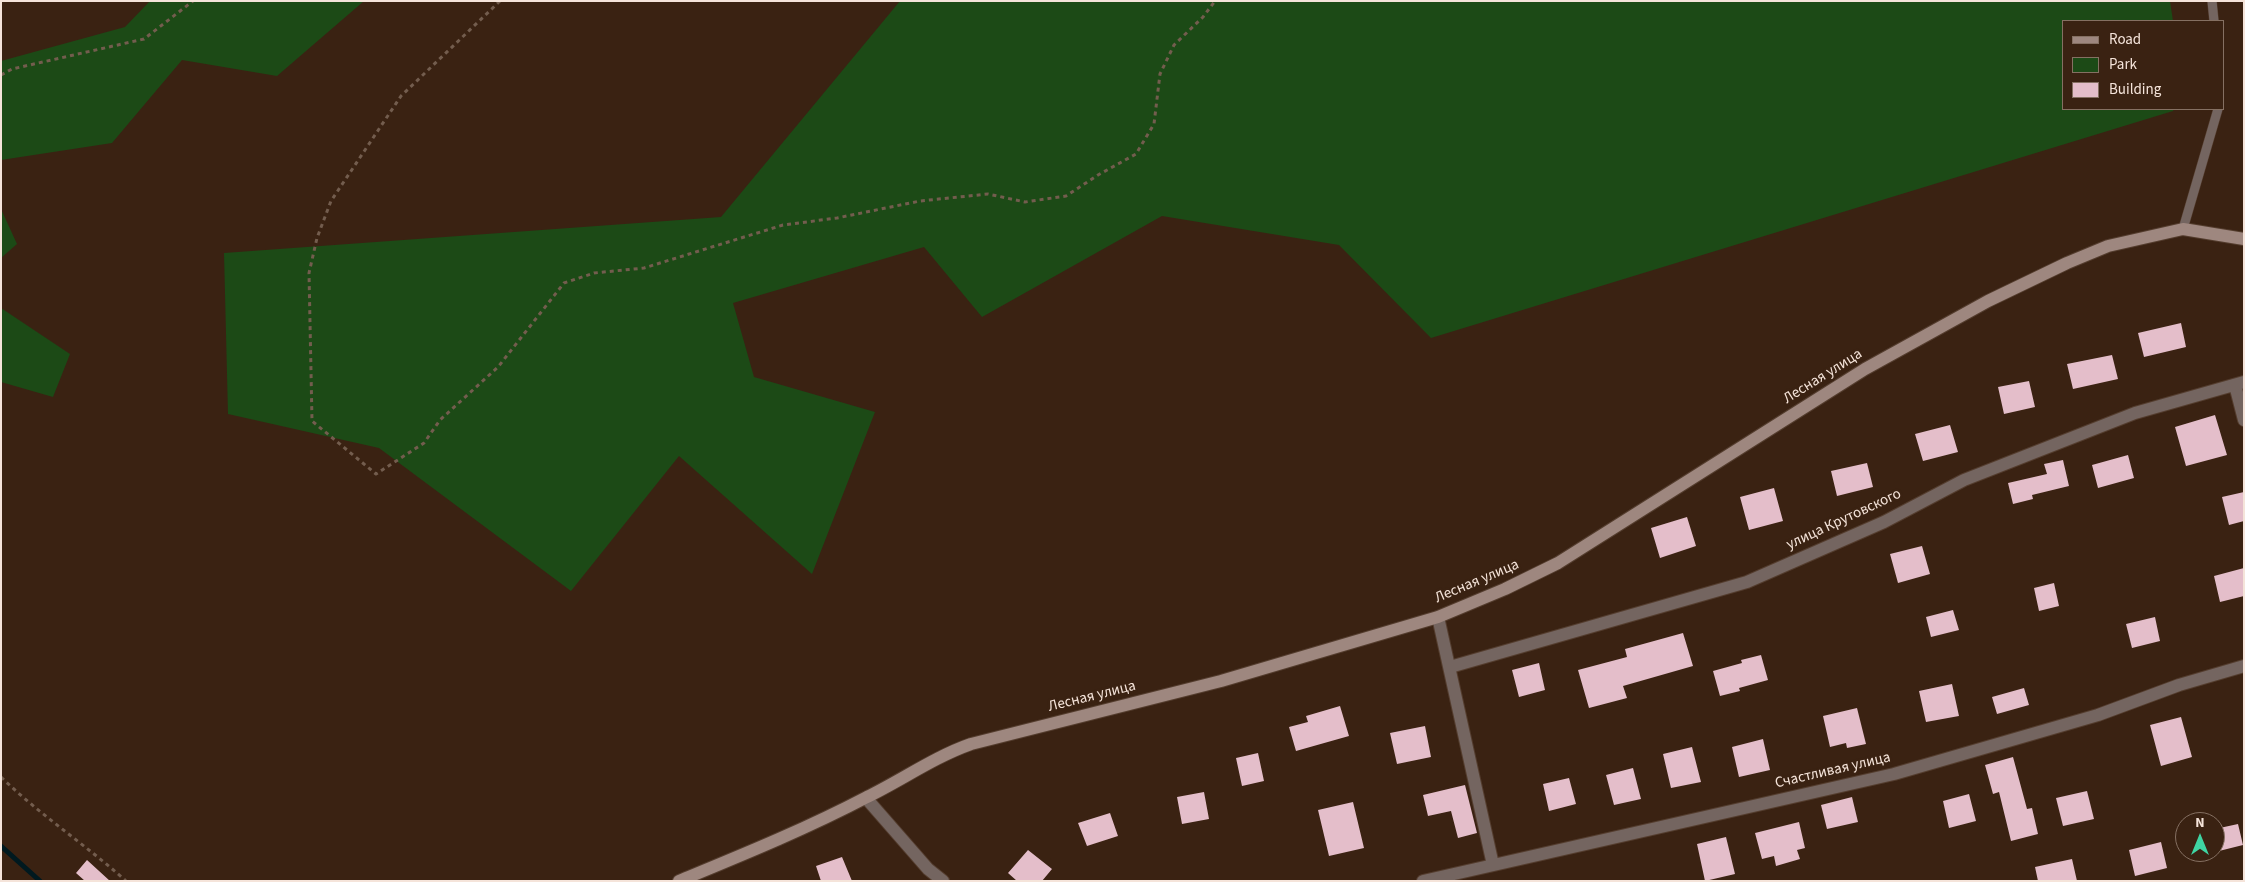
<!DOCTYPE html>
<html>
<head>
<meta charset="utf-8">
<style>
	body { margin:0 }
	#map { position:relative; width:2245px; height:882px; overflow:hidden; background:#3a2212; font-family:"Source Sans 3",sans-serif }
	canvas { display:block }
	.frame { position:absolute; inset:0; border:2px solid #f5e4da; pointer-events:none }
	.legend { position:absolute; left:2062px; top:20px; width:162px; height:90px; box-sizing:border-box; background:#3a2212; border:1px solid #857062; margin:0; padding:6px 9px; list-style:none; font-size:15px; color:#f5e4da }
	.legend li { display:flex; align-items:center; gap:10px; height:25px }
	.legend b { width:25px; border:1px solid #857062 }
	.north { position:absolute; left:2175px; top:812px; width:50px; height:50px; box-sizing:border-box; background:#3a2212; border:1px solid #857062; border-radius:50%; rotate:0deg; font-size:14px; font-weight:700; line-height:20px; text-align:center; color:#f5e4da }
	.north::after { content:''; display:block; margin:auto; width:18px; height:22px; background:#3fd4a2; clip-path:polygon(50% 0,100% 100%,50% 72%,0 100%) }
</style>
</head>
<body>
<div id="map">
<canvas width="2245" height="882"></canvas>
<div class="frame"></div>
<ul class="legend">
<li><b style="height:6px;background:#9e877f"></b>Road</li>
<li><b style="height:14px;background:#1c4a16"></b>Park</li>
<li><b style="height:14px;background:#e4beca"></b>Building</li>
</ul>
<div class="north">N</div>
</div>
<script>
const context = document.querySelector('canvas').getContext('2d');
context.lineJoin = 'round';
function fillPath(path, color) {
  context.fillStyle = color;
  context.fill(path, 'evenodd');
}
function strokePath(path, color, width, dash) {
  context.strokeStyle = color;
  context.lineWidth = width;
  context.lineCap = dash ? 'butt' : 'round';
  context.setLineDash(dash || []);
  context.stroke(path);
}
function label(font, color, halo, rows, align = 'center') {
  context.font = font + ' "Source Sans 3",sans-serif';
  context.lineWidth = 5;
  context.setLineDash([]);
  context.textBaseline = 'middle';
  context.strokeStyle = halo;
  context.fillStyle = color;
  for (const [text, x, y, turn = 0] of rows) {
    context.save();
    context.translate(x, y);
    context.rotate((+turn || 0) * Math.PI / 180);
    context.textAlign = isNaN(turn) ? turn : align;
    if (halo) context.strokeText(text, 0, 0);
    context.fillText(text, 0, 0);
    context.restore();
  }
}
const green = new Path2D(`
	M150,1H364L277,76L182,60L112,143L1,160V61L125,27Z
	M900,1H2170L2173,21H2064V109H2174L2173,111L1431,338L1339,245L1162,216L982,317L924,247L733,303L754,377L875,412L812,574L679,456L571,591L379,448L228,414L224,253L721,217Z
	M1,209L17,244L1,258Z
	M1,308L70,354L53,397L1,382Z`);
const stream = new Path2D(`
	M1,846L40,881`);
const building = new Path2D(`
	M2181,323L2186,347L2144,357L2138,333Z
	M2112,355L2118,379L2073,389L2067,364Z
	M2029,381L2035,407L2004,414L1998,387Z
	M2215,415L2227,455L2186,466L2175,427Z
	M1950,425L1958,452L1923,461L1915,434Z
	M2128,455L2134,478L2098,488L2092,465Z
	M2063,460L2069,486L2032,495L2033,499L2013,504L2008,483L2047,474L2044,464Z
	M1867,463L1873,487L1837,496L1831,471Z
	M1774,488L1783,521L1749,530L1740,497Z
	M2244,492V521L2229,525L2222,497Z
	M1687,517L1696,546L1660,558L1651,528Z
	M1922,546L1930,574L1898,583L1890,554Z
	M2244,568V596L2220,602L2214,576Z
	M2054,583L2059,606L2039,611L2034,588Z
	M1953,610L1959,630L1931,637L1926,617Z
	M2155,617L2160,641L2132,648L2126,624Z
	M1683,633L1693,666L1623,686L1627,698L1589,708L1578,670L1627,657L1625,649Z
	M1761,655L1768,680L1739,688L1740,691L1720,696L1713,671L1742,663L1741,660Z
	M1539,663L1545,690L1519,697L1512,670Z
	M1952,684L1959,716L1926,722L1919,691Z
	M2024,688L2029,705L1997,714L1992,697Z
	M1340,706L1349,736L1296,751L1289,727L1308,722L1306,716Z
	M1857,708L1866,744L1847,748L1846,743L1830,747L1823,716Z
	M2181,717L2192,757L2161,766L2150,725Z
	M1425,726L1431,757L1397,764L1390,733Z
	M1763,739L1770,770L1739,777L1732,747Z
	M1692,747L1701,782L1671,788L1663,754Z
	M1258,753L1264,781L1242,786L1236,758Z
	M2013,757L2027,809L2032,808L2038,834L2011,841L1999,792L1993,794L1985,765Z
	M1633,768L1641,799L1614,805L1606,775Z
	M1569,778L1576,804L1549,811L1543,784Z
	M1465,785L1477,833L1458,838L1451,811L1428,816L1423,795Z
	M2087,791L2094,819L2063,826L2056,798Z
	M1204,792L1209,819L1182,824L1177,797Z
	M1969,794L1976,821L1949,828L1943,801Z
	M1852,797L1858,822L1827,829L1821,805Z
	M1353,802L1364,848L1329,856L1318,810Z
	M1110,813L1118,836L1087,846L1078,823Z
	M1799,822L1805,848L1797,850L1800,859L1776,866L1774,856L1762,859L1755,833Z
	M2238,824L2243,845L2215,852V829Z
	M1726,837L1735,874L1705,881L1697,844Z
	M2161,842L2167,868L2135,876L2129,850Z
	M1028,850L1052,869L1042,881H1017L1008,873Z
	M842,857L852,881H821L816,866Z
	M2072,859L2077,881H2038L2035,867Z
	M87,860L110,881H85L76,873Z`);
const path = new Path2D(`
	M500,1L401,96L331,201L317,238L309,273L312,421L376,474L424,443L440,420L498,367L564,283L594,273L644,268L783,225L837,218L920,201L988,194L1025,202L1066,196L1098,175L1136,154L1154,124L1160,74L1174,45L1203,17L1215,1
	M1,75L12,69L144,39L193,1
	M1,777C40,815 86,845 126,881`);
const service = new Path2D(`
	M2212,1L2214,21
	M2183,229L2218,109`);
const minor = new Path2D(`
	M2235,385L2244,420
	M1438,617L1493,865
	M1450,667L1747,582L1884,522L1964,480L2135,413L2244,382
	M866,798L928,869L943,881
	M1423,881L1894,774L2098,715L2179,685L2244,666`);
const secondary = new Path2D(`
	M679,881C742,855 806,829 867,797C902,780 934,757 971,744L1221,681L1438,617L1505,589L1558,563L1865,369L1988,301L2067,263L2108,246L2183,229L2244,239`);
const streetNames = [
	["Лесная улица",1823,377,-32],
	["улица Крутовского",1844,520,-25],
	["Лесная улица",1477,582,-23],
	["Лесная улица",1092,697,-14],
	["Счастливая улица",1833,771,-13]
];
fillPath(green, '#1c4a16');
strokePath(stream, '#00191f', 5);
fillPath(building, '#e4beca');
strokePath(service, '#543d2e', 10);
strokePath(minor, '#543d2e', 14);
strokePath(secondary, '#543d2e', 14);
strokePath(path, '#735d4e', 3, [4, 4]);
strokePath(service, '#746560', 9);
strokePath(minor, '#746560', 12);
strokePath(secondary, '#9e877f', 12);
label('15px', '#f5e4da', '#3a2212', streetNames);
</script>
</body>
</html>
